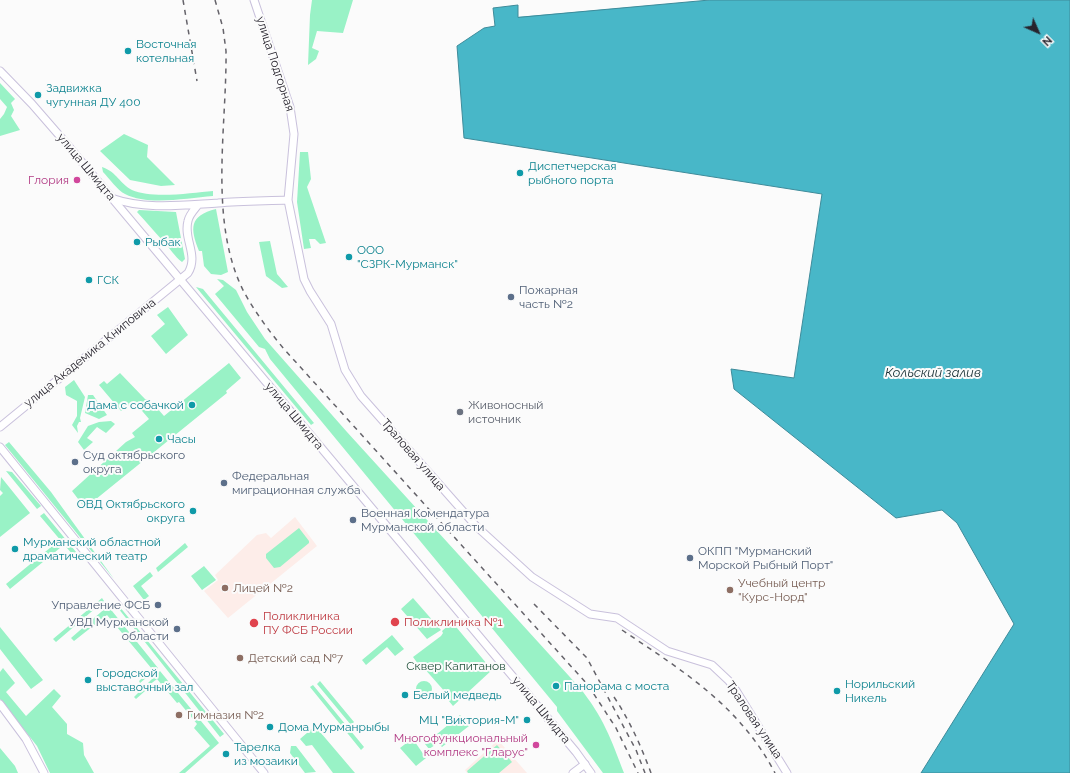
<!DOCTYPE html>
<html>
<head>
<meta charset="utf-8">
<style>
	body { margin:0 }
	#map { position:relative; width:1070px; height:773px; overflow:hidden; background:#fbfbfb; font-family:Raleway,sans-serif }
	canvas { display:block }
	.north { position:absolute; left:1018px; top:12px; width:40px; height:40px; -webkit-text-stroke:3px #fbfbfb; paint-order:stroke; rotate:135deg; font-size:11px; font-weight:700; line-height:16px; text-align:center; color:#27242e }
	.north::after { content:''; display:block; margin:auto; width:14px; height:18px; background:#27242e; clip-path:polygon(50% 0,100% 100%,50% 72%,0 100%) }
</style>
</head>
<body>
<div id="map">
<canvas width="1070" height="773"></canvas>
<div class="north">N</div>
</div>
<script>
const context = document.querySelector('canvas').getContext('2d');
context.lineJoin = 'round';
function fillPath(path, color) {
  context.fillStyle = color;
  context.fill(path, 'evenodd');
}
function strokePath(path, color, width, dash) {
  context.strokeStyle = color;
  context.lineWidth = width;
  context.lineCap = dash ? 'butt' : 'round';
  context.setLineDash(dash || []);
  context.stroke(path);
}
function label(font, color, halo, rows, align = 'center') {
  context.font = font + ' Raleway,sans-serif';
  context.lineWidth = 4;
  context.setLineDash([]);
  context.textBaseline = 'middle';
  context.strokeStyle = halo;
  context.fillStyle = color;
  for (const [text, x, y, turn = 0] of rows) {
    context.save();
    context.translate(x, y);
    context.rotate((+turn || 0) * Math.PI / 180);
    context.textAlign = isNaN(turn) ? turn : align;
    if (halo) context.strokeText(text, 0, 0);
    context.fillText(text, 0, 0);
    context.restore();
  }
}
const education = new Path2D(`
	M295,517L317,546L228,618L204,591L218,580L215,575L257,535L266,533L271,538Z
	M498,740L527,773H467L465,770Z`);
const green = new Path2D(`
	M312,0H353L343,33L317,31L312,48L319,51L316,59L308,65L310,15Z
	M0,83L15,99L11,103L14,110L11,116L20,130L0,136V119L4,114L7,107L0,99Z
	M124,134L148,145L147,157L175,185L161,186L130,180L100,151Z
	M300,152H308L311,179L307,187L326,243L320,244L315,239H309L311,248L304,249L297,202Z
	M102,167C117,172 120,184 132,190C152,199 191,193 213,191V196C187,198 148,206 125,194C117,190 109,178 103,172Z
	M216,209L228,272L221,275L211,274L204,266L202,251H199C190,228 189,216 216,209Z
	M139,210L176,212L185,259L182,262C174,256 170,248 163,241C154,231 146,222 137,212Z
	M270,241L277,274L288,287L282,288L266,276L259,242Z
	M217,279L223,280L236,290L247,312L265,339L347,432L579,687C603,716 611,739 624,773H603L557,711V707L270,359L265,349L259,347L215,294L224,286Z
	M196,287L203,289L314,423L311,425Z
	M168,307L188,335L166,354L151,336L165,324L157,315Z
	M229,363L241,378L226,391L227,393L85,508L72,491L126,442L135,437L132,433L149,419L137,405L132,403L121,411L99,385L104,381L107,384L120,373L145,399L150,400L164,416Z
	M74,380L85,397L80,418L81,422H79L77,426L78,433L72,425L77,416V401L66,395L65,387Z
	M88,395H93L107,415L99,419L85,413Z
	M111,421L115,424L106,433L97,427L87,438L93,442L84,450L78,442L88,426L99,422Z
	M9,442L51,492L114,579L5,445Z
	M6,471L12,472L41,506L37,509Z
	M1,477L30,513L0,537V496L3,493L0,490Z
	M44,513L81,558L78,561L40,516Z
	M299,528L309,541V543L280,567L274,568L266,558V554Z
	M56,543L60,548L10,589L6,584Z
	M185,543L188,547L158,572L156,568Z
	M204,566L216,580L202,590L191,576Z
	M150,572L153,576L141,586L149,596L144,600L133,586Z
	M102,598L104,601L56,642L53,639Z
	M413,598L441,630L427,639L401,609Z
	M108,606L158,668L140,683L139,681L152,669L107,615L74,641L71,638Z
	M119,606L224,734L220,737L118,608Z
	M452,622L492,670L453,706L444,695L446,693L423,667L421,668L413,657L441,636L443,633L442,631Z
	M0,627L43,680L31,689L0,649Z
	M392,635L404,649L395,656L387,647L366,665L362,660Z
	M3,668L15,683L6,692L26,716L54,689L61,696L52,707L67,724V734L83,743L84,755L94,773H50L37,746L0,699V672Z
	M160,671L219,743L185,773H179L210,746L194,728L197,724L179,702L177,703L157,679L144,689L145,691L136,699L134,697Z
	M416 689a8 8 0 1 1 16 0a8 8 0 1 1-16 0Z
	M320,681L354,722L351,725L317,684Z
	M313,685L364,747L361,750L310,687Z
	M460,715L469,726L442,747L438,743L429,749L425,744Z
	M315,726L355,773H333L312,745L306,746L300,739Z
	M409,741L415,742L426,758L416,766L400,748Z
	M497,745L512,762L499,773H468L467,771Z
	M291,746H296L316,772L305,773L290,753Z
	M0,748L15,766L18,773H0Z`);
const water = new Path2D(`
	M710,0H1070V773H921L1014,624L957,523L942,510L896,518L734,389L731,369L794,378L822,194L464,138L457,46L484,28L495,26L493,8L518,5V17Z`);
const secondary = new Path2D(`
	M254,0L290,107L294,134L288,200L304,279L310,291L331,324L345,370L361,396L476,526L532,577L590,614L617,618L667,651L712,665L729,681L737,692L787,773
	M111,198C145,210 183,205 218,203C241,201 265,201 288,200
	M0,427L188,273C199,255 183,239 188,221C189,215 194,210 198,205
	M0,704L26,739L44,773
	M573,773L585,764`);
const primary = new Path2D(`
	M0,71L32,104L65,142L576,752L591,773
	M0,447L264,773`);
const rail = new Path2D(`
	M183,0L197,81
	M215,0L223,28L226,51C227,127 208,222 244,292C255,312 269,331 284,349L588,685L616,728L638,773
	M534,604L587,658L636,750L645,773
	M622,630C683,671 740,706 775,773
	M614,697C630,721 641,746 651,773`);
const markers = [
	[128,51,4,"#0f9aa8"],
	[38,95,4,"#0f9aa8"],
	[520,173,4,"#0f9aa8"],
	[77,180,4,"#d1479c"],
	[137,242,4,"#0f9aa8"],
	[349,257,4,"#0f9aa8"],
	[89,280,4,"#0f9aa8"],
	[511,297,4,"#5c6f8a"],
	[192,405,4,"#0f9aa8"],
	[460,412,4,"#6b7280"],
	[159,439,4,"#0f9aa8"],
	[75,462,4,"#5c6f8a"],
	[224,483,4,"#5c6f8a"],
	[193,511,4,"#0f9aa8"],
	[353,520,4,"#5c6f8a"],
	[15,549,4,"#0f9aa8"],
	[690,558,4,"#5c6f8a"],
	[225,588,4,"#8d6e63"],
	[730,590,4,"#8d6e63"],
	[158,605,4,"#5c6f8a"],
	[395,622,5,"#e0444e"],
	[254,623,5,"#e0444e"],
	[177,629,4,"#5c6f8a"],
	[240,658,4,"#8d6e63"],
	[88,680,4,"#0f9aa8"],
	[556,686,4,"#0f9aa8"],
	[837,691,4,"#0f9aa8"],
	[405,695,4,"#0f9aa8"],
	[179,715,4,"#8d6e63"],
	[527,720,4,"#0f9aa8"],
	[270,727,4,"#0f9aa8"],
	[536,745,4,"#d1479c"],
	[226,754,4,"#0f9aa8"]
];
const cultureNames = [
	["Восточная",136,44],
	["котельная",136,58],
	["Задвижка",46,88],
	["чугунная ДУ 400",46,102],
	["Диспетчерская",528,166],
	["рыбного порта",528,180],
	["Рыбак",145,242],
	["ООО",357,250],
	["\"СЗРК-Мурманск\"",357,264],
	["ГСК",97,280],
	["Дама с собачкой",184,405,"right"],
	["Часы",167,439],
	["ОВД Октябрьского",185,504,"right"],
	["округа",185,518,"right"],
	["Мурманский областной",23,542],
	["драматический театр",23,556],
	["Городской",96,673],
	["выставочный зал",96,687],
	["Норильский",845,684],
	["Никель",845,698],
	["Панорама с моста",564,686],
	["Белый медведь",413,695],
	["МЦ \"Виктория-М\"",519,720,"right"],
	["Дома Мурманрыбы",278,727],
	["Тарелка",234,747],
	["из мозаики",234,761]
];
const streetNames = [
	["улица Подгорная",275,64,72],
	["улица Шмидта",86,167,50],
	["улица Академика Книповича",90,353,-39],
	["улица Шмидта",294,416,50],
	["Траловая улица",413,455,49],
	["улица Шмидта",541,710,50],
	["Траловая улица",754,720,56]
];
const hotelNames = [
	["Глория",69,180],
	["Многофункциональный",528,738],
	["комплекс \"Гларус\"",528,752]
];
const serviceNames = [
	["Пожарная",519,290],
	["часть №2",519,304],
	["Суд октябрьского",83,455],
	["округа",83,469],
	["Федеральная",232,476],
	["миграционная служба",232,490],
	["Военная Комендатура",361,513],
	["Мурманской области",361,527],
	["ОКПП \"Мурманский",698,551],
	["Морской Рыбный Порт\"",698,565],
	["Управление ФСБ",150,605,"right"],
	["УВД Мурманской",169,622,"right"],
	["области",169,636,"right"]
];
const worshipNames = [
	["Живоносный",468,405],
	["источник",468,419]
];
const educationNames = [
	["Учебный центр",738,583],
	["\"Курс-Норд\"",738,597],
	["Лицей №2",233,588],
	["Детский сад №7",248,658],
	["Гимназия №2",187,715]
];
const healthNames = [
	["Поликлиника",263,616],
	["ПУ ФСБ России",263,630],
	["Поликлиника №1",404,622]
];
const parkNames = [
	["Сквер Капитанов",456,666]
];
const waterNames = [
	["Кольский залив",933,373]
];
fillPath(education, '#fdede9');
fillPath(green, '#99f2c6');
fillPath(water, '#48b7c8');
strokePath(water, '#3e8b9a', 1);
strokePath(secondary, '#c9c1dc', 9);
strokePath(primary, '#c9c1dc', 9);
strokePath(secondary, '#fff', 7);
strokePath(primary, '#fff', 7);
strokePath(rail, '#65636a', 1.5, [5, 5]);
for (const [x, y, r, color] of markers) {
  const dot = new Path2D();
  dot.arc(x, y, r, 0, 2 * Math.PI);
  context.fillStyle = color;
  context.fill(dot);
  strokePath(dot, '#fbfbfb', 1.5);
}
label('12px', '#0d838f', '#fbfbfb', cultureNames, 'left');
label('12px', '#27242e', '#fbfbfb', streetNames);
label('12px', '#b23c85', '#fbfbfb', hotelNames, 'right');
label('12px', '#4e5e75', '#fbfbfb', serviceNames, 'left');
label('12px', '#5b616d', '#fbfbfb', worshipNames, 'left');
label('12px', '#785e54', '#fbfbfb', educationNames, 'left');
label('12px', '#be3a42', '#fbfbfb', healthNames, 'left');
label('12px', '#285641', '#fbfbfb', parkNames);
label('italic 13px', '#152d32', '#fbfbfb', waterNames);
</script>
</body>
</html>
